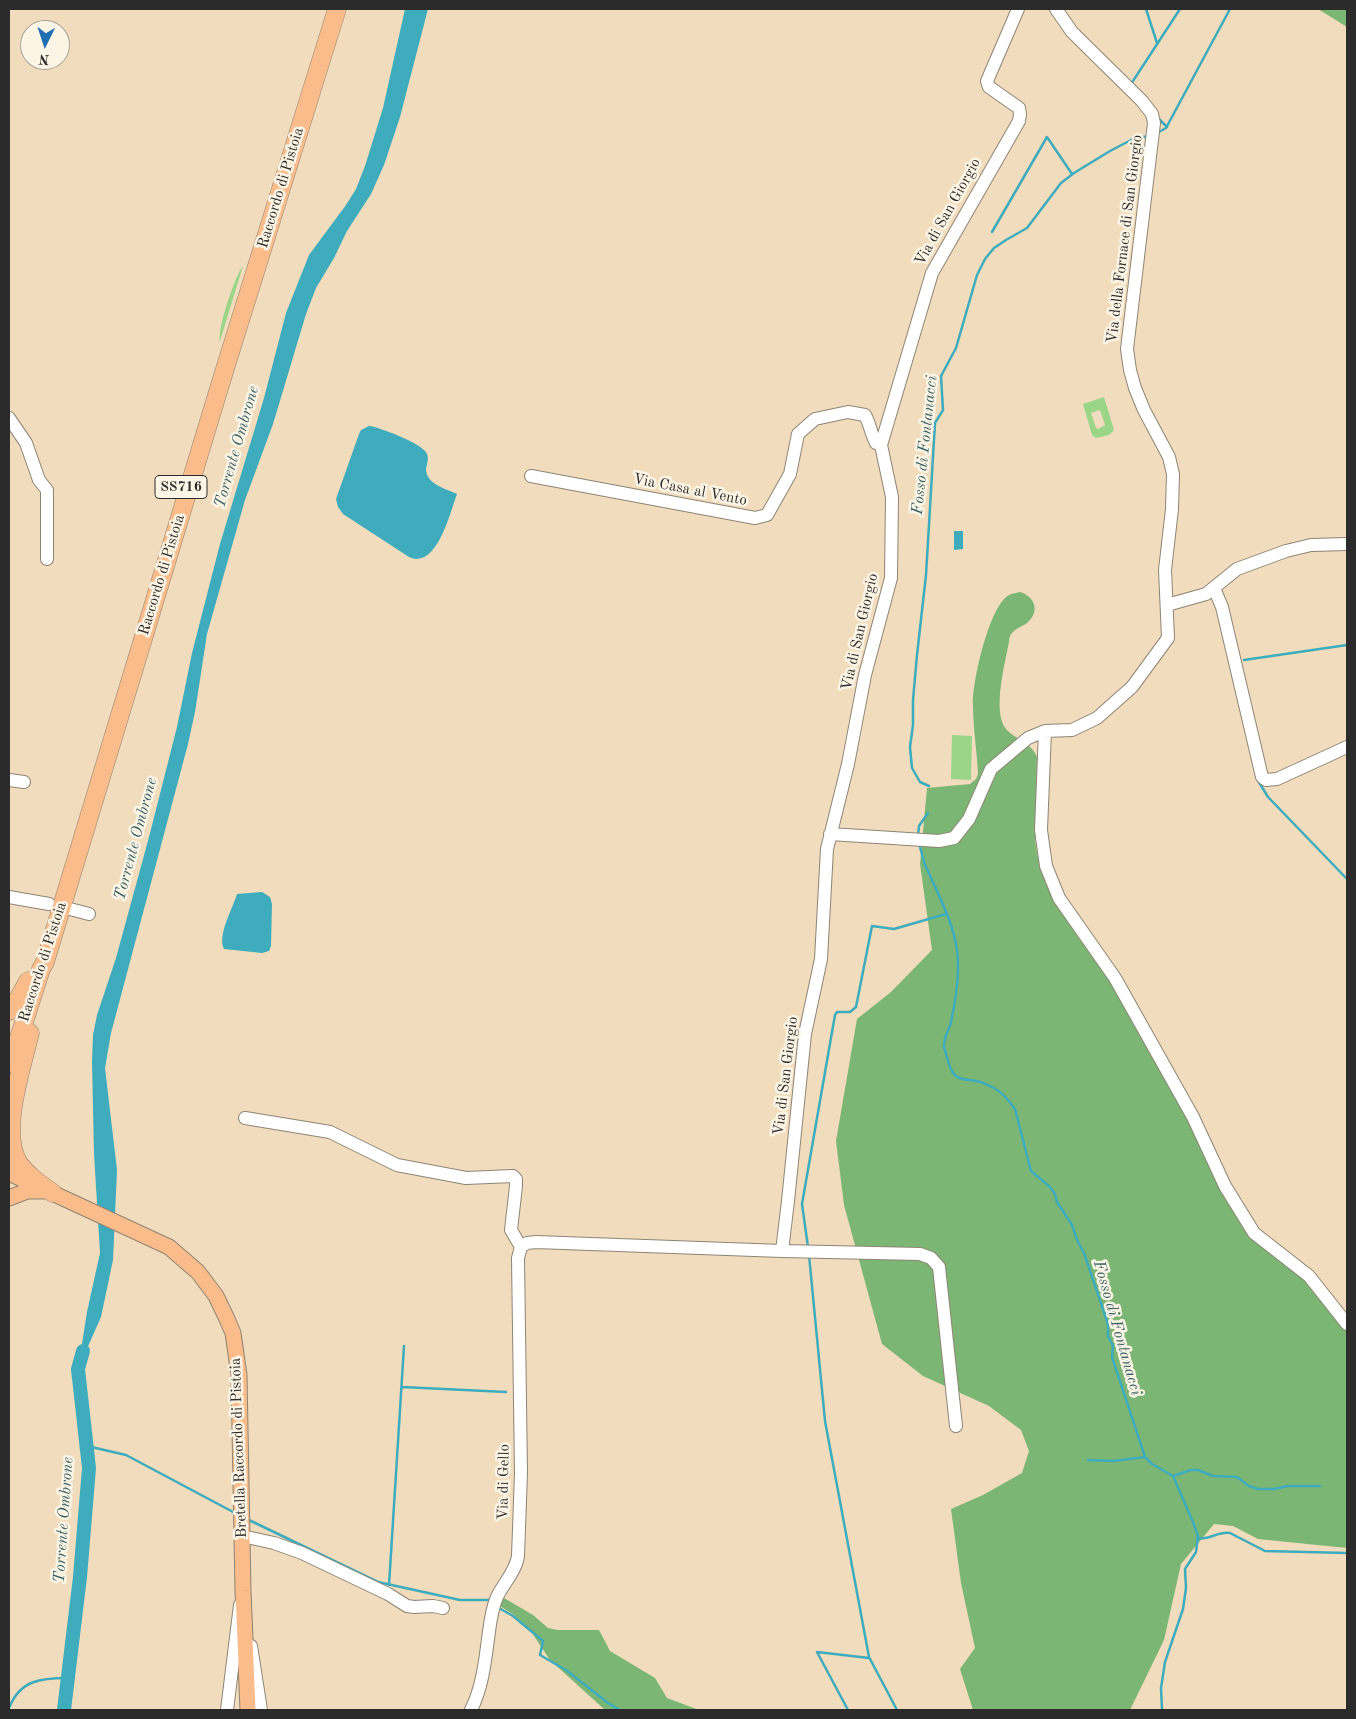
<!DOCTYPE html>
<html>
<head>
<meta charset="utf-8">
<style>
	body { margin:0 }
	#map { position:relative; width:1356px; height:1719px; overflow:hidden; background:#f1ddbd; font-family:"Old Standard TT",serif }
	canvas { display:block }
	.frame { position:absolute; inset:0; border:10px solid #2b2b2b; pointer-events:none }
	.north { position:absolute; left:20px; top:20px; width:50px; height:50px; box-sizing:border-box; background:#fcf5e5; border:1px solid #a8a49b; border-radius:50%; rotate:184deg; font-size:14px; font-weight:700; line-height:20px; text-align:center; color:#2b2b2b }
	.north::after { content:''; display:block; margin:auto; width:18px; height:22px; background:#1f6fb2; clip-path:polygon(50% 0,100% 100%,50% 72%,0 100%) }
</style>
</head>
<body>
<div id="map">
<canvas width="1356" height="1719"></canvas>
<div class="frame"></div>
<div class="north">N</div>
</div>
<script>
const context = document.querySelector('canvas').getContext('2d');
context.lineJoin = 'round';
function fillPath(path, color) {
  context.fillStyle = color;
  context.fill(path, 'evenodd');
}
function strokePath(path, color, width, dash) {
  context.strokeStyle = color;
  context.lineWidth = width;
  context.lineCap = dash ? 'butt' : 'round';
  context.setLineDash(dash || []);
  context.stroke(path);
}
function label(font, color, halo, rows, align = 'center') {
  context.font = font + ' "Old Standard TT",serif';
  context.lineWidth = 5;
  context.setLineDash([]);
  context.textBaseline = 'middle';
  context.strokeStyle = halo;
  context.fillStyle = color;
  for (const [text, x, y, turn = 0] of rows) {
    context.save();
    context.translate(x, y);
    context.rotate((+turn || 0) * Math.PI / 180);
    context.textAlign = isNaN(turn) ? turn : align;
    if (halo) context.strokeText(text, 0, 0);
    context.fillText(text, 0, 0);
    context.restore();
  }
}
const green = new Path2D(`
	M243,266L220,341C217,330 235,275 243,266Z
	M1104,397L1114,430L1109,435L1096,438L1092,435L1083,404ZM1100,410L1105,425L1098,429L1096,428L1091,413Z
	M952,735L972,736L971,780L951,779Z`);
const forest = new Path2D(`
	M1318,9H1347V27Z
	M1020,592C1034,596 1040,610 1029,621C1025,626 1017,627 1013,632C1010,634 1009,639 1009,642C1005,663 992,712 1006,729C1016,740 1031,742 1037,757L1035,840L1037,853L1042,872L1053,897L1078,937L1108,977L1189,1123L1231,1207L1316,1292L1347,1329V1548L1258,1539L1233,1526L1214,1524L1181,1564L1164,1640L1130,1710H973L960,1669L975,1648L961,1583L951,1509L983,1495L1022,1473L1029,1451L1021,1430L989,1406L923,1376L882,1344L844,1205L836,1141L857,1019L891,992L932,950L920,864L927,788L970,784L976,779L978,774C977,751 973,728 973,705C972,683 989,606 1009,595C1013,593 1017,593 1020,592Z
	M504,1598L533,1615L548,1628L558,1630H599L610,1651L655,1678L667,1698L699,1710H605L550,1660L530,1630L514,1615L500,1606Z`);
const water = new Path2D(`
	M405,9H428L400,117L384,165L371,194L347,231L334,258L316,288L306,314L273,424L245,500L207,634L195,712L188,744L111,1033L105,1068L117,1170L113,1260L101,1317L78,1369L87,1312L100,1253L94,1154L92,1062L93,1035L97,1015L116,958L149,837L177,727L192,653L220,544L264,398L286,313L309,255L346,205L356,189L365,166L383,108Z
	M369,426C379,427 424,444 427,454C429,458 427,464 426,469C426,484 446,489 457,494C450,512 437,570 409,557L343,514L338,507L336,499L359,434L361,430Z
	M954,531H963V549L954,550Z
	M262,892L270,897L272,904L271,946L269,951L262,953L224,949C217,935 233,908 237,894Z`);
const stream = new Path2D(`
	M1146,9L1157,43
	M1131,84L1180,9
	M1159,119L1167,127
	M1157,133L1166,128L1230,9
	M992,232L1047,137L1072,174
	M1244,660L1347,645
	M1257,779L1268,797L1347,879
	M929,786L920,782L912,768L910,747L913,725V700L917,655L926,575L935,423L943,410L941,376L956,348L977,275L985,259L994,248L1006,240L1027,228L1061,183L1074,173L1110,151L1133,139L1149,136
	M918,836L919,826L928,813
	M919,844C922,852 923,862 927,869C940,899 959,932 958,966C958,984 955,1004 951,1022C949,1031 943,1038 944,1047C945,1050 949,1066 951,1069C956,1081 966,1079 976,1081C982,1082 988,1085 994,1088C1002,1092 1010,1102 1015,1109L1031,1171L1050,1187L1055,1194L1057,1202L1072,1225L1078,1242L1084,1253L1108,1324V1336L1113,1346L1112,1357L1145,1457L1152,1464L1173,1476L1193,1522L1198,1536L1196,1552L1185,1569L1186,1588L1183,1609L1165,1662L1161,1688L1162,1710
	M808,1247L802,1204L835,1015L837,1012H850L856,1007L872,926L894,929L946,914
	M809,1255L825,1421L869,1657L897,1710
	M402,1387L506,1392
	M87,1446L126,1455L235,1513
	M1088,1460L1114,1461L1145,1457
	M1173,1476L1191,1470H1198L1213,1476L1237,1477L1249,1486L1258,1489H1274L1288,1486H1320
	M249,1520L378,1582L460,1600H491
	M1197,1538C1208,1541 1218,1531 1230,1533L1265,1551L1347,1553
	M389,1585L404,1346
	M499,1608L513,1616L543,1641L540,1655L566,1670L608,1703L620,1710
	M9,1708C20,1680 41,1678 68,1678
	M848,1710L817,1652L869,1658`);
const river = new Path2D(`
	M64,1710L80,1577L89,1468L78,1369L83,1351`);
const minor = new Path2D(`
	M9,418L26,443L39,480L47,490V559
	M531,476L755,518L767,515L790,474L798,434L815,419L848,412L865,415C870,424 871,434 876,443L881,445
	M1214,588L1222,607L1262,777L1266,780L1277,779L1347,747
	M1167,605L1206,594L1237,569L1286,551L1311,545L1347,544
	M1045,731L1041,830L1046,866L1059,898L1115,978L1193,1117L1225,1186L1254,1233L1309,1276L1347,1324
	M9,780L24,782
	M830,834L939,841L954,838L969,819L991,769L1028,738L1045,731L1072,730L1097,718L1132,687L1168,638L1165,570L1172,509L1173,474L1169,457L1144,410L1135,388L1130,370L1127,349L1154,123L1152,114L1142,101L1072,32L1056,9
	M9,897L49,904
	M66,908L89,914
	M245,1118L330,1132L397,1165L466,1178L513,1176L516,1179V1186L511,1230L521,1247
	M521,1247L527,1243L536,1242L782,1251L788,1201L805,1034L821,959L827,849L848,764L865,675L891,578L892,497L881,445L932,273L1019,121L1020,114L1019,108L989,87L987,81L1018,9
	M782,1251L920,1254L931,1258L939,1267L956,1426
	M242,1536L274,1543L302,1553L388,1594L407,1606L414,1607L433,1606L443,1608
	M251,1646L261,1710
	M227,1710L240,1605
	M471,1710C482,1688 485,1663 488,1639C490,1625 491,1610 497,1597C503,1584 516,1571 518,1556L521,1473L518,1258L521,1247`);
const major = new Path2D(`
	M9,1173L169,1247L198,1272L216,1296L227,1319L233,1333L239,1375L243,1591L248,1710
	M9,1198L27,1191H44`);
const highway = new Path2D(`
	M9,1011L16,1003L28,981
	M30,1033C22,1068 0,1130 18,1162C27,1175 40,1184 53,1193
	M9,1063L17,1044L41,969L45,962L224,372L337,9`);
const shields = [
	[181,487,52]
];
const shieldNames = [
	["SS716",181,487]
];
const streetNames = [
	["Raccordo di Pistoia",281,188,-73],
	["Via di San Giorgio",948,212,-61],
	["Via della Fornace di San Giorgio",1125,239,-83],
	["Via Casa al Vento",690,490,11],
	["Raccordo di Pistoia",162,575,-73],
	["Via di San Giorgio",860,632,-77],
	["Raccordo di Pistoia",43,962,-72],
	["Via di San Giorgio",786,1076,-83],
	["Bretella Raccordo di Pistoia",239,1448,-92],
	["Via di Gello",504,1482,-89]
];
const waterNames = [
	["Fosso di Fontanacci",925,445,-84],
	["Torrente Ombrone",237,447,-74],
	["Torrente Ombrone",136,839,-75],
	["Fosso di Fontanacci",1117,1328,74],
	["Torrente Ombrone",64,1520,-86]
];
fillPath(green, '#9ad588');
fillPath(forest, '#7bb674');
fillPath(water, '#3eacbd');
strokePath(stream, '#3eacbd', 2.5);
strokePath(river, '#3eacbd', 14);
strokePath(minor, '#8e8474', 14);
strokePath(major, '#8e8474', 17);
strokePath(highway, '#8e8474', 19);
strokePath(minor, '#fff', 12);
strokePath(major, '#f9bc8a', 15);
strokePath(highway, '#f9bc8a', 18);
for (const [x, y, w] of shields) {
  const box = new Path2D();
  box.roundRect(x - w / 2, y - 11.5, w, 23, 4);
  context.fillStyle = '#fcf5e5';
  context.fill(box);
  strokePath(box, '#2b2b2b', 1);
}
label('bold 14px', '#2b2b2b', null, shieldNames);
label('15px', '#2b2b2b', '#fcf5e5', streetNames);
label('italic 16px', '#335f65', '#fcf5e5', waterNames);
</script>
</body>
</html>
